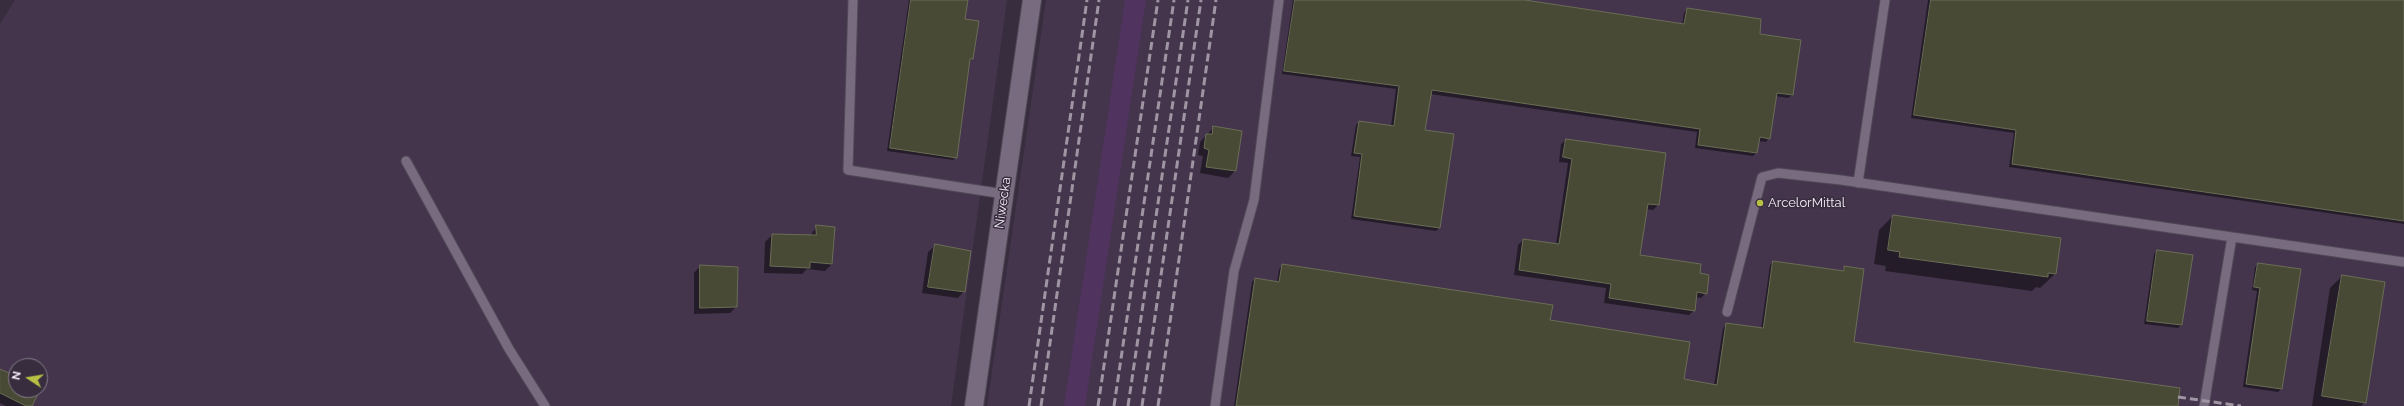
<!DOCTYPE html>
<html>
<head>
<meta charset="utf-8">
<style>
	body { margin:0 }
	#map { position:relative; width:2404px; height:406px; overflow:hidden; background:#382d3e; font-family:Raleway,sans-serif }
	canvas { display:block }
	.north { position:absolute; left:8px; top:358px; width:40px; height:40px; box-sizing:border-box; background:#382d3e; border:1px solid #837988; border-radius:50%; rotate:282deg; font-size:11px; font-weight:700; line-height:16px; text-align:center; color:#f4ecf8 }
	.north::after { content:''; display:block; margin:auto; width:14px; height:18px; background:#b9c046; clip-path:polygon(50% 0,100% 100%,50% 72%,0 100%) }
</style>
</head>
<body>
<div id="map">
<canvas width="2404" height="406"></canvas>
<div class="north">N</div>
</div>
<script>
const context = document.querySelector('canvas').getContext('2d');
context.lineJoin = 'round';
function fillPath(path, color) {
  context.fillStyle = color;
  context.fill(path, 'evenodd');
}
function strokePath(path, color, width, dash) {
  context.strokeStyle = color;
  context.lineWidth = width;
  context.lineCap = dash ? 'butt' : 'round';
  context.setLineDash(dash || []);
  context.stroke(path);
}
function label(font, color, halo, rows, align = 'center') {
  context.font = font + ' Raleway,sans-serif';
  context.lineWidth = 3;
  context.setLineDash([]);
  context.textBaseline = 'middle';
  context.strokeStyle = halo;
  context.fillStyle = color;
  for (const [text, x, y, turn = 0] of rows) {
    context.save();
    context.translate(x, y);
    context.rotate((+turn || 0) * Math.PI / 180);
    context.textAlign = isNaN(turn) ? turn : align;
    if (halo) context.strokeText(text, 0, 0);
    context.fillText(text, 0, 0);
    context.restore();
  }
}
const built = new Path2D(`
	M15,0H1007L951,406H0V24ZM16,366H40V390H16Z
	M1046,0H2404V406H987Z`);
const green = new Path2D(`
	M1125,0H1146L1085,406H1064Z`);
const shadow = new Path2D(`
	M909,0H967L964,20L972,59L969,62L956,157L953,160L887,151Z
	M1293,0H1518L1682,24L1684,13L1687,9L1759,35L1792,95L1788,98L1775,96L1769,138L1766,142L1758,141L1756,153L1753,156L1695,148L1697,132L1430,94L1424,131L1439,228L1436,231L1351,219L1360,157L1351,156L1356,125L1359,122L1391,126L1396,89L1282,74Z
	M1928,0H2404V224L2009,167L2014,133L1911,118Z
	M1214,127L1241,132L1235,171L1228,178L1200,173L1203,156L1198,155L1200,142Z
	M1566,140L1658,205L1653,210L1646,209L1639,256L1698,274L1706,293L1701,298L1695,297L1694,310L1689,315L1604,303L1606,288L1514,275L1518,245L1523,240L1556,244L1568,163L1559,162L1561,144Z
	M1893,216L2055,274L2040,288L2036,287L2032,291L1885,271L1886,266L1874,264L1879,230Z
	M817,226L832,264L825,271L807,269L802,274L764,273L765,242L772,235L810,236Z
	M935,246L964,291L958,298L922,293L928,252Z
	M2157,251L2192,256L2181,325L2178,328L2144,324L2154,254Z
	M1773,262L1841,272L1845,267L1853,343L2177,406H1234L1252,282L1255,279L1277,282L1279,269L1282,266L1549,320L1683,380L1714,385L1723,328L1727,324L1761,329L1770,265Z
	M2259,264L2281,389L2278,392L2243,387L2257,291L2252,290L2255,267Z
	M700,266L736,307L730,313L694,314V273Z
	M2342,276L2365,402L2361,406H2312L2330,288Z
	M0,372L16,377V390L31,406H6L0,403Z`);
const building = new Path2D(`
	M911,0H968L965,19L979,21L973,59H970L957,158L890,148Z
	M1295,0H1525L1684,24L1687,8L1761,19L1760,34L1801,40L1793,95L1777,93L1770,139L1760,137L1757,153L1698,145L1700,129L1432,90L1425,130L1454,134L1440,228L1354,216L1362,154L1354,153L1359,121L1394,126L1399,86L1284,71Z
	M1931,0H2404V221L2012,164L2016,130L1914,115Z
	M1213,126L1242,131L1236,171L1206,167L1209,150L1204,148L1206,134H1212Z
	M1566,139L1666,153L1659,205L1648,204L1640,255L1701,264L1700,273L1709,275L1707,294L1697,292L1695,311L1609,298L1611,284L1519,270L1523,239L1559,244L1572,159L1563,157Z
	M1893,215L2061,238L2056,274L2048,273V277L1899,257L1900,252L1888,250Z
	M816,225L835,227L832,264L810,262V268L770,266L772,234L816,235Z
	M935,244L971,251L965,292L928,287Z
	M2157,250L2193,255L2182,325L2147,321Z
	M1773,261L1844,271V266L1864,269L1854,342L2180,388L2178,406H1236L1255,278L1279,282L1282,264L1553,305L1550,320L1690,342L1684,379L1717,385L1726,323L1763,328Z
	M2258,263L2301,269L2282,389L2246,384L2260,288L2254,287Z
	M700,265L738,267L737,307L700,308Z
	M2342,275L2385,282L2366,403L2322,396Z
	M0,369L16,376V390L41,388L32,406H26L0,393Z`);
const lane = new Path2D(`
	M853,0L848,170L1004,194
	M406,161L509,349L545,406
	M1858,183L1885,0
	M1727,312L1762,177L1778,173L1841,180L2404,262
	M1215,406L1234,271L1254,200L1279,0
	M2204,406L2232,237`);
const street = new Path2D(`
	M974,406L1032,0`);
const rail = new Path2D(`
	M2178,397L2241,406
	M1029,406L1087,0
	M1041,406L1099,0
	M1098,406L1158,0
	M1114,406L1174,0
	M1128,406L1188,0
	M1142,406L1201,0
	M1158,406L1216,0`);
const markers = [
	[1760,203,4,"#b9c046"]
];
const streetNames = [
	["Niwecka",1003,203,-82]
];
const poiNames = [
	["ArcelorMittal",1768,203]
];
fillPath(built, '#44354c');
fillPath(green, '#50335f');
fillPath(shadow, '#0007');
fillPath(building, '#484a35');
strokePath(building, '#6a6d56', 1);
strokePath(lane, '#524958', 11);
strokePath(street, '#524958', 20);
strokePath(lane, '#786b7f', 9);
strokePath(street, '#786b7f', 18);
strokePath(rail, '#9f95a3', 3, [8, 4]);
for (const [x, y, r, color] of markers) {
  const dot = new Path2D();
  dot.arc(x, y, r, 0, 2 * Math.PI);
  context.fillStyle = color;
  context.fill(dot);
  strokePath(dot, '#382d3e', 1.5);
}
label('13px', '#f4ecf8', '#382d3e', streetNames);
label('13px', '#f4ecf8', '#382d3e', poiNames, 'left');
</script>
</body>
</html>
